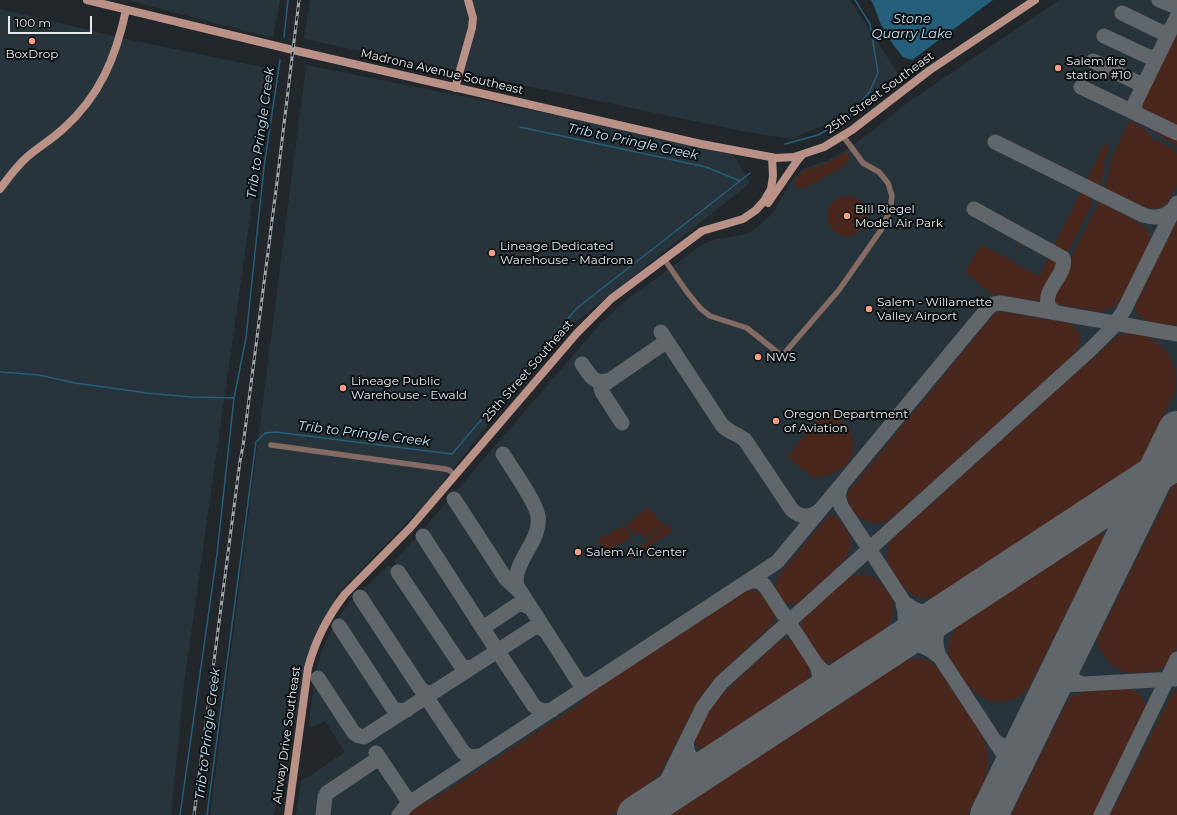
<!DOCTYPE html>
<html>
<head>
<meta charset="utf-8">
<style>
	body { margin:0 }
	#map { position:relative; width:1177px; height:815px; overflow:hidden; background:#21272b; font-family:Montserrat,sans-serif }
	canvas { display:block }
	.scale { position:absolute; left:8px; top:16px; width:84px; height:18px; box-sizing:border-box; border:2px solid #e6eaed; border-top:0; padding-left:5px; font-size:12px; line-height:14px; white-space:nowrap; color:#e6eaed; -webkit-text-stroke:3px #0d1012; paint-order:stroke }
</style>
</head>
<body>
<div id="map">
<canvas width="1177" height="815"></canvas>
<div class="scale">100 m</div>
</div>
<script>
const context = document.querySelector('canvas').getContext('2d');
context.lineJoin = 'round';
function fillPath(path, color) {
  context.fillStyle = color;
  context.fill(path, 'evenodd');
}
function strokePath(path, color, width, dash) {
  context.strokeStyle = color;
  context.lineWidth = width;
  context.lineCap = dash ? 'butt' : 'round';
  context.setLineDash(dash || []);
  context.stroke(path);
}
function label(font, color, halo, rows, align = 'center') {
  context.font = font + ' Montserrat,sans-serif';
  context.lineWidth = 4;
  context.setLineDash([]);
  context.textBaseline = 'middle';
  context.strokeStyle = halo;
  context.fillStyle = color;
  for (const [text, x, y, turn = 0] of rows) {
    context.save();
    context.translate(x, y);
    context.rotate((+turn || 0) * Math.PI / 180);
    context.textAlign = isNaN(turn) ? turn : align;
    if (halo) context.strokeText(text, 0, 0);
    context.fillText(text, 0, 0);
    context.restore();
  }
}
const built = new Path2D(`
	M126,0H280L273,38Z
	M310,0H850L901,78L838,119L791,139L746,132L304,39Z
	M1059,0H1177V751L1154,798L1177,815H296L301,780L310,776L345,752L325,721L308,729L315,675L321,653L334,624L349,603L389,565L391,568L395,565L394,561L420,533L600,324L624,302L703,244L713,240L746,234L755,229L773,213L790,183L803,169L828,160L846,150L876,128L907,103Z
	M0,9L136,41L271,69L184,683L171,815H0Z
	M306,65L730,150L750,183L556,338L427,502L337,594L287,743L274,815H210Z`);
const green = new Path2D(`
	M1177,23V130L1139,111L1137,106Z
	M1139,118L1177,136V147L1139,120Z
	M1129,121C1140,126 1150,131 1154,142L1158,140L1177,153V185L1167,203L1161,208L1150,209L1105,189L1111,159Z
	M1104,144L1110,147L1103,162L1105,163L1100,186L1087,180Z
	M846,152L851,158L844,166L807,187L796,188L794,181C805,167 810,169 826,163C833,160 839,155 846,152Z
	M1081,192L1090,196L1092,203L1069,250C1063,254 1059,250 1053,247Z
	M827 216a20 20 0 1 1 40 0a20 20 0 1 1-40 0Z
	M1099,201L1144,226L1149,234V242L1122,298L1114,307L1099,312L1056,304L1052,300L1053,295Z
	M1177,220V326C1163,323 1136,325 1135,306Z
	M1020,240L1022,241L1019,248H1017L1011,262L1039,276L1050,254C1055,257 1060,258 1059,264L1045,294L1040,301H1036L990,293L965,272L981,245L1011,260Z
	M1000,312L1069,323C1082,330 1084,344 1074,354L892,518C872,532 846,516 848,492L995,313Z
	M1122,334C1147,331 1171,346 1175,371C1177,377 1176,383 1176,390L1135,473L952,593C943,595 931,599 921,598C907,597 889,571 887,558C886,552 889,545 891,540L1116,337Z
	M827,409L851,429L849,431C851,436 854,440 854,446C854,462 834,478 819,476L817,479L814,478L787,457Z
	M1177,477V647C1173,654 1169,665 1161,669C1157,672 1151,672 1146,672C1127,675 1115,672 1104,655C1100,650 1097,644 1098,638Z
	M647,508L650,509L664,526L645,539L639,532L634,535L627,524Z
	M833,515C838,517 841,521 844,526C853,538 853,549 844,561L799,602C786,608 781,598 775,589L778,576L828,516Z
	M668,524L673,531L631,558L627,552L630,550L631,552L647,542L646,541Z
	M624,525L631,537L621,544L619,543L605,552L598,540L599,538L603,537Z
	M1095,529L1101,531L1104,537L1028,689L1019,697L1005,702H993L979,696L967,685L950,658L948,650L949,641L955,629L966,614Z
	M866,574L875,578L884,586L892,599L894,606V613L890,622L874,644L851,658L827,662L821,659L802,630V622L805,617L847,579L855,575Z
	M748,590C762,588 778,609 774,623L713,680L698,700L661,772L642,796L612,815H407L414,808L427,799L429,802L583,702L581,698Z
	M784,639H789L795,644L810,667L809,677L797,694L719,745L702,748L697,747L695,744V739L709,712L719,697L776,643Z
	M916,658L928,661L937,667L981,734L987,748L988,765L986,774L984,782L967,815H662L665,811L891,664Z
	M1125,688C1137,689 1146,697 1145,710L1096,815H1011L1067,701C1082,687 1106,689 1125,688Z
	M1177,689V815H1110L1172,694Z`);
const water = new Path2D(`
	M871,0H993L912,60L903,57L894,46L881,25L874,6Z`);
const stream = new Path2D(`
	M284,37L288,0
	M520,127L706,167L740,181L750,173
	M785,144L818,135L847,119L870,91L878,73L870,24L855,0
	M0,372L39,375L75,383L147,393L192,397L234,398
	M180,815L217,554L234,398L246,338L264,167L280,60
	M207,815L256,442L265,433L276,432L452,454L577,308L740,181`);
const taxiway = new Path2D(`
	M1159,0L1177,7
	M1122,13L1161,32H1166L1172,28
	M1104,36L1149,57H1155L1159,54
	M1093,61L1136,82L1142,83L1147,79
	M1081,87L1177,133
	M1139,115L1135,110V103L1177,17
	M995,142L1143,215C1155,219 1167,217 1175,207
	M974,209L1063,258C1068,274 1041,290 1049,307L1056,313
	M661,332L722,425C728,432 738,434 745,440L792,510C801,518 811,518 820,510
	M582,364C589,373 593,384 605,381
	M622,423L602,392L601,388L603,385L667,341
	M503,454C512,469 535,500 538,516C542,541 511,563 517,586L578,681L583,685L591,684
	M841,485L838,496L841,506L1006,758C1009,768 1007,775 1004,784
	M454,499L506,579L519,591
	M423,536L485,632
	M398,572L460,664L465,668L472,667
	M746,583C753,580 759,580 765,586L816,664C828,679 838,676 855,672
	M360,597L420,688L426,693L434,692
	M905,603C915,611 928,615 941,612C945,611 949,608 953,607
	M530,608L523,604L517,605L487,625L485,629V632L534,706L542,711L552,710
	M339,626L392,707L398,711L407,710
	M889,650C904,641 923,642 937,655
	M884,652C888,648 893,646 897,641C906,631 907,617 903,604
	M938,653C934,641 936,627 944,617C946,614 950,611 953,607
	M1068,653C1064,669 1065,677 1082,684
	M318,678L354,733L359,736L364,737L533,628L540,627L545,631
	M421,689L463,752L470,757L481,756
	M1047,697L1054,690L1065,685L1174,679
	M805,704C807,701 810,700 812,697C822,688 821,674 816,664
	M687,739C684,752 693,766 707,765C712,764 715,762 719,760
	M994,740C1006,751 1018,747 1028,736
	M376,753L407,799L411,800L414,799
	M323,815L325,797L327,793L376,760H379L382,762
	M399,815L406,806L420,796L777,562L989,307L994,304L1001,303L1177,334
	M650,815L703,707L721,683L1091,349L1112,328L1123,312L1177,203
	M1101,815L1177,659`);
const runway = new Path2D(`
	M636,815L1177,460
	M989,815L1177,430`);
const street = new Path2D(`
	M664,259L687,292L700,308L710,316L747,328L782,356L839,290L881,230L890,210L892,196L888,183L879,172L863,163L843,136
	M271,445L445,469L449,470L455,475`);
const secondary = new Path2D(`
	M87,0L293,50L701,144L776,158L794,157L824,147L852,130L930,70L1035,0
	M455,88L472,28L473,18L468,0
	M0,189C8,178 17,166 27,157C39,147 52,139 63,129C100,96 116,57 126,10
	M768,203L797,161L802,155
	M288,815L308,668C315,641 328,616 345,594L410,528L577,333L611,299L702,231L743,219L756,210L764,201L771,189L773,176L772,157`);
const rail = new Path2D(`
	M194,815L240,461L243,446L277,182L299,0`);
const markers = [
	[32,41,4,"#f49e87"],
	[1058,68,4,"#f49e87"],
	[847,216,4,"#f49e87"],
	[492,253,4,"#f49e87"],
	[869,309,4,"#f49e87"],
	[758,357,4,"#f49e87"],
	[343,388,4,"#f49e87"],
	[776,421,4,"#f49e87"],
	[578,552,4,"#f49e87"]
];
const poiNames = [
	["BoxDrop",32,54,"center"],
	["Salem fire",1066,61],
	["station #10",1066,75],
	["Bill Riegel",855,209],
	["Model Air Park",855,223],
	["Lineage Dedicated",500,246],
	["Warehouse - Madrona",500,260],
	["Salem - Willamette",877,302],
	["Valley Airport",877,316],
	["NWS",766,357],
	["Lineage Public",351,381],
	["Warehouse - Ewald",351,395],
	["Oregon Department",784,414],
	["of Aviation",784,428],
	["Salem Air Center",586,552]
];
const streetNames = [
	["Madrona Avenue Southeast",442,72,13],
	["25th Street Southeast",880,93,-36],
	["25th Street Southeast",528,371,-49],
	["Airway Drive Southeast",287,735,-82]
];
const waterNames = [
	["Stone",912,19],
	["Quarry Lake",912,34],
	["Trib to Pringle Creek",261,133,-82],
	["Trib to Pringle Creek",633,142,12],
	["Trib to Pringle Creek",364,434,7],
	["Trib to Pringle Creek",208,734,-83]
];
fillPath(built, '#27343b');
fillPath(green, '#4a271d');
fillPath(water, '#255f7b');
strokePath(stream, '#255f7b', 1.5);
strokePath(taxiway, '#61666a', 15);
strokePath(runway, '#61666a', 38);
strokePath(street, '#846b64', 5.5);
strokePath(secondary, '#b99186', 8);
strokePath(rail, '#a1a6a9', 3);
strokePath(rail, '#0d1012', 1.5, [4.5]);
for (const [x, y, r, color] of markers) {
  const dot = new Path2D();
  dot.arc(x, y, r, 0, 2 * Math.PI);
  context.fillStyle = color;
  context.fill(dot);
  strokePath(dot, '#0d1012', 1.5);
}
label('12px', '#e6eaed', '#0d1012', poiNames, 'left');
label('12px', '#e6eaed', '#0d1012', streetNames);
label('italic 13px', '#c1e1f4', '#0d1012', waterNames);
</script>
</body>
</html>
